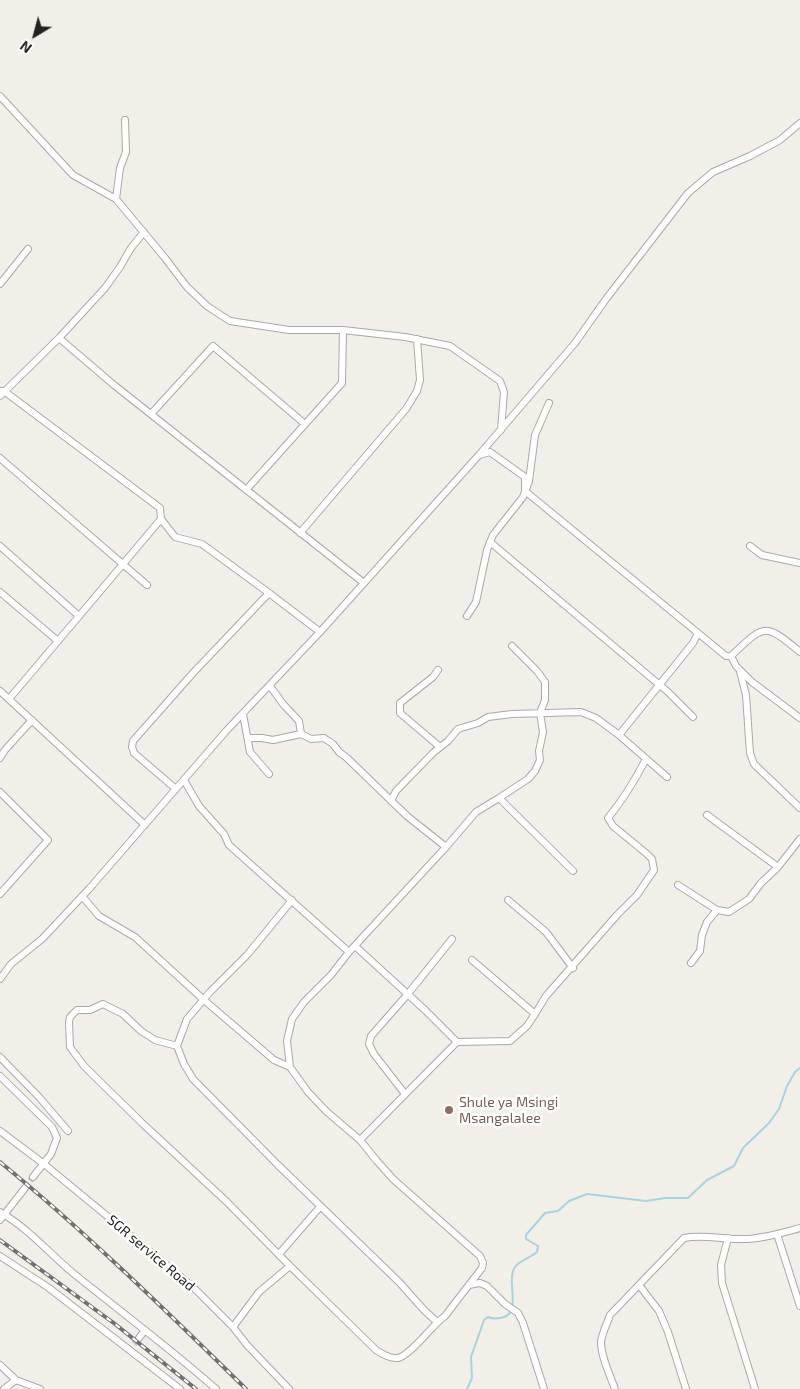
<!DOCTYPE html>
<html>
<head>
<meta charset="utf-8">
<style>
	body { margin:0 }
	#map { position:relative; width:800px; height:1389px; overflow:hidden; background:#f2efe9; font-family:"Exo 2",sans-serif }
	canvas { display:block }
	.north { position:absolute; left:10px; top:10px; width:50px; height:50px; -webkit-text-stroke:4px #fff; paint-order:stroke; rotate:217deg; font-size:14px; font-weight:700; line-height:20px; text-align:center; color:#222 }
	.north::after { content:''; display:block; margin:auto; width:18px; height:22px; background:#222; clip-path:polygon(50% 0,100% 100%,50% 72%,0 100%) }
</style>
</head>
<body>
<div id="map">
<canvas width="800" height="1389"></canvas>
<div class="north">N</div>
</div>
<script>
const context = document.querySelector('canvas').getContext('2d');
context.lineJoin = 'round';
function strokePath(path, color, width, dash) {
  context.strokeStyle = color;
  context.lineWidth = width;
  context.lineCap = dash ? 'butt' : 'round';
  context.setLineDash(dash || []);
  context.stroke(path);
}
function label(font, color, halo, rows, align = 'center') {
  context.font = font + ' "Exo 2",sans-serif';
  context.lineWidth = 5;
  context.setLineDash([]);
  context.textBaseline = 'middle';
  context.strokeStyle = halo;
  context.fillStyle = color;
  for (const [text, x, y, turn = 0] of rows) {
    context.save();
    context.translate(x, y);
    context.rotate((+turn || 0) * Math.PI / 180);
    context.textAlign = isNaN(turn) ? turn : align;
    if (halo) context.strokeText(text, 0, 0);
    context.fillText(text, 0, 0);
    context.restore();
  }
}
const stream = new Path2D(`
	M467,1389L472,1378L471,1357L484,1320L488,1317C493,1319 495,1319 500,1318C524,1315 505,1282 515,1267C518,1262 531,1257 537,1252L538,1246L526,1239V1235L545,1213L558,1211L569,1201L587,1194L646,1201L665,1198H688L707,1180L734,1166L743,1148L769,1123L779,1109L787,1086L795,1072L800,1068`);
const streetTunnel = new Path2D(`
	M25,1188L33,1177
	M134,1344L139,1338`);
const street = new Path2D(`
	M0,96L73,175L116,199L165,258L187,287L207,306L230,321L289,330H343L405,337L450,346L500,381L504,392L501,430
	M116,199L120,168L126,152L125,120
	M0,284L28,249
	M59,338L114,385L364,583
	M0,391H4L160,508L161,519L175,537L202,544L269,593L320,632
	M0,396L59,338L105,288L120,267L131,248L144,232
	M151,414L213,346L305,424
	M479,455L575,343L606,299L688,193L713,172L750,156L780,140L800,123
	M0,458L147,585
	M246,490L342,383L343,330
	M300,533L406,409L417,391L420,380L417,339
	M490,542L668,692L693,717
	M0,546L79,616
	M750,546L762,555L800,563
	M0,592L58,641
	M467,616L476,602L487,550L493,535L523,497L529,481L535,435L549,403
	M512,646L537,671L545,682V700L540,713L543,732L539,751L540,760L535,771L528,779L499,798L573,871
	M731,656L736,666L752,682L800,718
	M731,656C765,624 764,622 800,652
	M438,670L433,677L400,703V713L440,747
	M740,671L746,695L750,753L754,764L800,808
	M270,686L283,704L299,721L301,734
	M0,691L145,825
	M9,699L161,519
	M243,714L250,752L269,774
	M619,735L667,777
	M0,758L5,750L32,720
	M184,780L199,806L224,834L229,845L349,952
	M176,789L134,753L132,747L133,741L193,673L269,593
	M0,792L48,840L0,894
	M391,801L396,791L434,752L448,741L458,729L478,723L488,717L512,714L581,712L596,718L619,735L693,643L698,633
	M707,815L778,867
	M446,847L476,812L499,798
	M678,885L717,910
	M82,896L99,916L135,937L204,1000L274,1060L290,1067
	M292,900L248,954L210,992L187,1019L177,1046L184,1064L193,1079L278,1165L399,1282L424,1310L437,1322
	M508,900L546,932L573,968
	M355,946L425,1010L457,1042
	M691,963L700,951L702,935L707,922L717,910L729,912L749,899L761,883L778,867L800,839
	M0,979L11,964L42,939L89,889L227,730L320,632L479,455L490,452L525,477V491L726,656H731
	M535,1014L546,996L617,915L637,895L654,870L652,859L647,854L613,826L608,818C623,800 635,780 646,759
	M177,1046L155,1040L141,1031L123,1014L103,1004L90,1010H77L70,1017L69,1022L70,1047L84,1066L142,1123L227,1202L290,1266L376,1350C382,1354 390,1359 398,1358C411,1355 432,1325 445,1316L482,1268L483,1263L480,1256L393,1179L377,1161L360,1140L327,1112L308,1092L290,1067L287,1041L292,1019L304,1002L331,975L349,952L446,847L407,816L346,757L339,752L333,744L324,738L311,739L301,734L273,740L262,738H249
	M0,1057L39,1097L68,1131
	M0,1076L52,1127L57,1138L51,1154L33,1177
	M405,1094L374,1054L369,1044L371,1036L407,995L452,939
	M0,1131L44,1164L192,1286L233,1327L247,1345L289,1389
	M360,1140L457,1042L510,1041L527,1026L535,1014L472,960
	M0,1212C28,1228 49,1253 73,1273C121,1312 170,1348 216,1389
	M0,1220L25,1188
	M777,1234L800,1306
	M728,1238L721,1265L722,1283L755,1389
	M279,1254L320,1207
	M0,1256L49,1288L180,1389
	M469,1285L480,1283L487,1286L505,1304L518,1313L523,1323L544,1389
	M639,1285L659,1311L668,1332L686,1389
	M233,1327L259,1292L290,1266
	M139,1338L145,1330
	M0,1365L16,1380L40,1389
	M4,1389L16,1380
	M615,1389C610,1375 601,1357 601,1342C602,1333 607,1324 610,1315L684,1238C702,1234 720,1239 738,1239C758,1240 781,1233 800,1228`);
const rail = new Path2D(`
	M0,1162C87,1233 166,1311 246,1389
	M0,1240L115,1324L196,1389`);
const markers = [
	[449,1110,5,"#8d6e63"]
];
const educationNames = [
	["Shule ya Msingi",459,1102],
	["Msangalalee",459,1118]
];
const streetNames = [
	["SGR service Road",151,1253,40]
];
strokePath(stream, '#aad3df', 2);
strokePath(streetTunnel, '#c8c6c1', 6, [6, 3]);
strokePath(street, '#a9a9a9', 8);
strokePath(street, '#fff', 6);
strokePath(rail, '#707070', 4);
strokePath(rail, '#fff', 2, [5.5]);
for (const [x, y, r, color] of markers) {
  const dot = new Path2D();
  dot.arc(x, y, r, 0, 2 * Math.PI);
  context.fillStyle = color;
  context.fill(dot);
  strokePath(dot, '#fff', 2);
}
label('14px', '#785e54', '#fff', educationNames, 'left');
label('14px', '#222', '#fff', streetNames);
</script>
</body>
</html>
